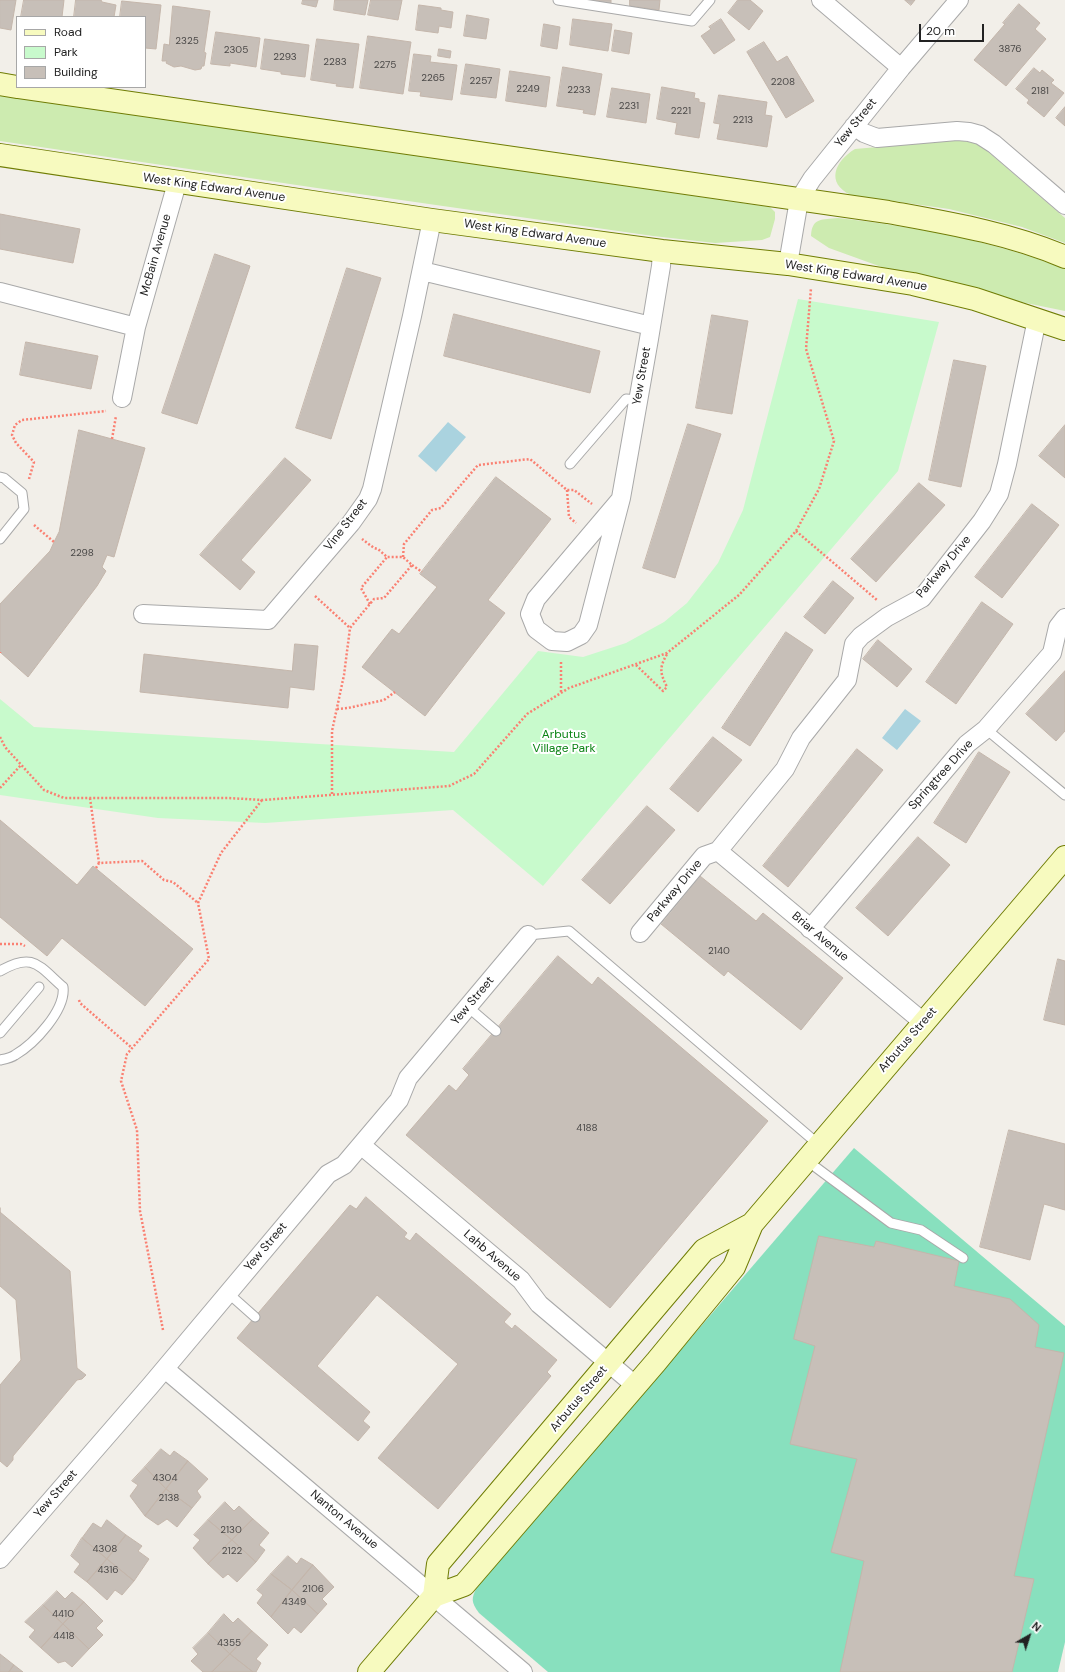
<!DOCTYPE html>
<html>
<head>
<meta charset="utf-8">
<style>
	body { margin:0 }
	#map { position:relative; width:1065px; height:1672px; overflow:hidden; background:#f2efe9; font-family:"DM Sans",sans-serif }
	canvas { display:block }
	.legend { position:absolute; left:16px; top:16px; width:130px; height:72px; box-sizing:border-box; background:#fff; border:1px solid #a7a7a7; margin:0; padding:5px 7px; list-style:none; font-size:12px; color:#222 }
	.legend li { display:flex; align-items:center; gap:8px; height:20px }
	.legend b { width:20px; border:1px solid #a7a7a7 }
	.north { position:absolute; left:1009px; top:1616px; width:40px; height:40px; -webkit-text-stroke:3px #fff; paint-order:stroke; rotate:39deg; font-size:11px; font-weight:700; line-height:16px; text-align:center; color:#222 }
	.north::after { content:''; display:block; margin:auto; width:14px; height:18px; background:#222; clip-path:polygon(50% 0,100% 100%,50% 72%,0 100%) }
	.scale { position:absolute; left:919px; top:24px; width:65px; height:18px; box-sizing:border-box; border:2px solid #222; border-top:0; padding-left:5px; font-size:12px; line-height:14px; white-space:nowrap; color:#222; -webkit-text-stroke:3px #fff; paint-order:stroke }
</style>
</head>
<body>
<div id="map">
<canvas width="1065" height="1672"></canvas>
<ul class="legend">
<li><b style="height:5px;background:#f7fabf"></b>Road</li>
<li><b style="height:11px;background:#c8facc"></b>Park</li>
<li><b style="height:11px;background:#c7bfb8"></b>Building</li>
</ul>
<div class="north">N</div>
<div class="scale">20 m</div>
</div>
<script>
const context = document.querySelector('canvas').getContext('2d');
context.lineJoin = 'round';
function fillPath(path, color) {
  context.fillStyle = color;
  context.fill(path, 'evenodd');
}
function strokePath(path, color, width, dash) {
  context.strokeStyle = color;
  context.lineWidth = width;
  context.lineCap = dash ? 'butt' : 'round';
  context.setLineDash(dash || []);
  context.stroke(path);
}
function label(font, color, halo, rows, align = 'center') {
  context.font = font + ' "DM Sans",sans-serif';
  context.lineWidth = 4;
  context.setLineDash([]);
  context.textBaseline = 'middle';
  context.strokeStyle = halo;
  context.fillStyle = color;
  for (const [text, x, y, turn = 0] of rows) {
    context.save();
    context.translate(x, y);
    context.rotate((+turn || 0) * Math.PI / 180);
    context.textAlign = isNaN(turn) ? turn : align;
    if (halo) context.strokeText(text, 0, 0);
    context.fillText(text, 0, 0);
    context.restore();
  }
}
const grass = new Path2D(`
	M0,95L770,207L775,212V219L770,237L762,240L715,243L653,236L317,188L0,141Z
	M959,140L979,144L1065,218V243L1022,227L949,209L851,195C825,183 835,161 855,149Z
	M838,218C917,227 990,240 1065,269V311L1021,302L974,288L887,269L829,248L811,236C812,217 822,220 838,218Z`);
const park = new Path2D(`
	M798,299L939,322L898,471L543,886L453,810L265,823L158,818L0,795V699L34,727L454,752L538,651L583,657L626,643L664,622L687,603L718,563L743,510Z`);
const pitch = new Path2D(`
	M854,1148L1065,1326V1642L1058,1672H548L479,1613C471,1602 471,1599 477,1587Z`);
const water = new Path2D(`
	M448,422L466,437L436,472L418,456Z
	M905,709L921,721L897,750L882,738Z`);
const building = new Path2D(`
	M0,0H16L11,30L0,28Z
	M24,0H64L62,17H21Z
	M76,0H101L102,2L116,5L114,17H74Z
	M303,0H318L316,7L302,4Z
	M335,0H368L365,15L334,10Z
	M371,0H402L398,20L368,15Z
	M585,0H611V4Z
	M630,0H660L659,10L630,6Z
	M738,0H750L763,11L749,30L728,13Z
	M905,0H915L911,5Z
	M122,1L161,5L156,49L145,48V17H120Z
	M1019,4L1040,23L1035,29L1046,39L1006,86L974,60L1005,24L1003,23Z
	M419,5L441,8V10L453,12L451,28L439,26L438,33L416,30Z
	M173,6L210,11L204,52L206,53L204,66H202L201,69L195,70L181,66L174,67L166,63L167,61H162L164,44L169,45Z
	M467,15L489,19L486,39L464,36Z
	M573,19L612,24L608,51L570,45Z
	M721,19L735,40L714,54L701,36L711,29L709,27Z
	M544,24L560,27L557,49L541,46Z
	M615,30L632,33L629,54L612,51Z
	M216,32L260,38L256,67L230,63V66L211,64Z
	M368,36L411,42L403,94L360,88Z
	M265,39L309,45L305,77L281,74V72L261,69Z
	M317,39L359,44L353,88L336,86L337,84L311,80Z
	M764,42L777,62L787,56L814,101L786,118L747,52Z
	M439,49L451,51L450,58L438,56Z
	M414,54L431,56L430,62L457,65L452,100L420,96L421,92L409,91Z
	M466,64L500,69L496,98L461,94Z
	M563,67L602,74L595,115L583,113L584,110L557,106Z
	M1034,68L1040,73L1042,70L1054,80L1051,83L1064,93L1044,117L1027,103L1029,100L1016,89Z
	M510,71L550,77L546,107L506,101Z
	M662,87L695,93L694,98L699,99V102L705,103L699,138L675,134L677,123L657,119Z
	M612,88L650,94L646,123L607,117Z
	M719,95L767,102L765,115L772,116L767,147L717,139L720,124L714,123Z
	M1065,107V126L1056,118Z
	M0,214L80,229L73,263L0,249Z
	M215,254L250,266L197,424L162,413Z
	M347,268L381,278L331,439L296,428Z
	M454,314L600,351L590,393L444,356Z
	M712,315L748,321L732,414L696,408Z
	M26,342L98,356L91,389L20,375Z
	M954,360L986,366L961,487L929,480Z
	M688,424L721,434L675,578L643,568Z
	M1065,425V478L1039,456Z
	M79,430L145,448L114,557L107,555L102,567L106,571L97,586L28,677L0,652V604L50,551L54,542L59,532Z
	M285,458L311,480L241,560L255,572L240,590L200,555Z
	M496,477L551,519L488,600L505,613L425,716L362,667L392,629L399,634L437,587L420,574Z
	M919,483L945,505L876,582L851,559Z
	M1032,504L1059,525L1002,598L975,577Z
	M833,581L854,598L825,634L804,617Z
	M982,602L1013,624L956,704L926,682Z
	M786,632L813,650L750,746L722,728Z
	M878,640L912,669L897,687L863,659Z
	M295,644L318,646L314,690L290,687L288,708L140,692L144,654L292,671Z
	M1065,671V731L1056,741L1026,714Z
	M713,737L742,760L698,812L670,789Z
	M857,749L883,770L788,887L763,866Z
	M979,752L1010,772L966,843L934,823Z
	M647,806L675,830L610,904L582,880Z
	M0,820L77,885L93,866L193,949L145,1006L62,938L47,956L0,917Z
	M918,837L950,865L888,936L856,908Z
	M700,876L756,921L763,913L843,978L801,1030L728,971L724,976L661,924Z
	M558,956L592,985L598,977L768,1121L610,1308L406,1135L449,1085L456,1091L469,1075L463,1069Z
	M1058,959L1065,961V1025L1044,1020Z
	M1009,1130L1065,1144V1210L1044,1204L1030,1260L980,1247Z
	M366,1197L407,1233L404,1237L410,1241L416,1233L511,1314L504,1322L512,1329L515,1325L557,1360L547,1372L551,1376L438,1509L378,1458L458,1364L377,1295L317,1366L370,1412L363,1421L370,1427L358,1441L237,1338L350,1205L356,1209Z
	M0,1208V1212L70,1271L77,1368L86,1375L82,1379L77,1380L13,1456V1460L7,1467L0,1461V1385L21,1360L16,1300L0,1286Z
	M819,1236L874,1247L876,1241L959,1261L954,1286L1010,1299L1039,1325L1035,1347L1064,1353L1014,1576L1034,1579L1012,1672H840L864,1561L831,1552L857,1459L790,1444L815,1346L794,1339Z
	M161,1449L170,1456L174,1451L188,1461L166,1489L145,1467Z
	M188,1461L208,1479L197,1491L201,1497L192,1508L166,1489Z
	M145,1467L166,1489L145,1516L130,1496L138,1485L132,1481Z
	M166,1489L192,1508L177,1527L167,1519L158,1525L145,1516Z
	M225,1502L234,1511L239,1506L253,1519L232,1540L208,1520Z
	M253,1519L269,1533L259,1545L265,1550L256,1562L232,1540Z
	M107,1520L126,1535L107,1559L82,1538L93,1523L101,1528Z
	M208,1520L232,1540L208,1564L193,1548L200,1540L194,1535Z
	M126,1535L142,1546L138,1551L149,1559L134,1581L107,1559Z
	M82,1538L107,1559L87,1582L74,1572L80,1564L71,1556Z
	M232,1540L256,1562L237,1582L228,1574L223,1578L208,1564Z
	M288,1556L297,1564L301,1558L313,1565L292,1590L271,1574Z
	M107,1559L134,1581L122,1595L115,1590L107,1600L87,1582Z
	M313,1565L334,1587L322,1599L327,1604L318,1614L292,1590Z
	M271,1574L292,1590L271,1617L257,1603L263,1595L257,1590Z
	M292,1590L318,1614L301,1633L294,1627L288,1634L271,1617Z
	M57,1591L65,1599L72,1592L84,1602L63,1624L43,1605Z
	M84,1602L103,1621L96,1628L103,1635L89,1649L63,1624Z
	M43,1605L63,1624L41,1648L29,1637L35,1630L25,1622Z
	M224,1614L233,1623L238,1618L252,1631L230,1654L208,1633Z
	M63,1624L89,1649L72,1667L65,1661L58,1663L41,1648Z
	M252,1631L268,1645L256,1659L261,1663L256,1672H253L230,1654Z
	M208,1633L230,1654L212,1672H203L191,1661L198,1654L193,1648Z
	M0,1654L14,1665L9,1672H0Z
	M230,1654L253,1672H212Z
	M14,1665L23,1672H9Z`);
const path = new Path2D(`
	M112,439L116,416
	M29,479L34,462L16,443L12,435L15,425L22,420L106,411
	M567,490L569,517L576,523
	M34,525L54,542
	M796,531L877,600
	M403,557L404,544L432,510L441,508L478,465L530,459L567,490H574L592,504
	M412,565L422,572
	M315,596L350,628
	M370,604L361,588L387,557
	M0,653V652
	M561,662V692
	M636,665L663,691L667,687C660,673 659,668 667,654
	M337,709L348,708L384,700L395,692
	M0,737L5,747L44,790L64,798H228L263,800L449,786L474,774L527,714L569,688L667,653L739,595L796,531L819,489L834,441L806,349L811,288
	M0,788L21,765
	M332,794V731L344,675L350,628L374,599L384,598L412,565L403,557H387L378,549L374,548L362,539
	M90,798L99,863L142,861L164,880L173,882L198,903
	M96,868L99,863
	M0,944H21L25,946
	M79,1000L80,1003L132,1048
	M163,1330L140,1211L137,1130L121,1081L127,1054L209,959L198,903L221,853L262,800`);
const lane = new Path2D(`
	M558,0L692,21L710,0
	M570,464L626,399L638,400
	M0,477L4,478L22,493L24,509L0,539
	M986,729L1065,795
	M528,935L569,931L818,1144
	M0,971C33,952 38,965 63,987C66,1010 34,1044 15,1055C11,1058 5,1059 0,1060
	M468,1007L496,1031
	M0,1033L39,987
	M806,1160L891,1223L921,1230L963,1258
	M228,1293L255,1317`);
const street = new Path2D(`
	M821,0L901,68
	M854,126L864,133L877,138L957,131L969,132L980,135L994,144L1065,205
	M788,264L799,200L812,179L901,68L959,0
	M422,271L651,326
	M0,292L136,327L177,183
	M122,398L136,327
	M620,500L536,599L530,614L536,629L552,641L567,642L581,635L588,625L621,498L649,339L661,266L662,251
	M143,614L268,620L351,523L368,499L372,489L412,316L432,220
	M718,851L923,1022
	M810,929L967,744L986,729L1052,653L1058,627L1065,618
	M640,933L704,856L718,851L785,769L801,738L847,680L854,644L861,636L887,617L922,598L982,521L999,494L1007,464L1037,319
	M361,1145L521,1280L539,1304L636,1386
	M165,1369L523,1672
	M0,1559L151,1385L328,1174L344,1165L399,1100L408,1078L528,935`);
const secondary = new Path2D(`
	M0,84L17,87
	M19,87L888,212C948,223 1009,233 1065,257
	M0,155L432,220L662,251L788,264L913,284L975,299L1065,329
	M434,1596L438,1564L704,1250L752,1224
	M369,1672L434,1596L464,1585L656,1362L734,1267L752,1224L1065,857`);
const numberNames = [
	["2325",187,41],
	["3876",1010,49],
	["2305",236,50],
	["2293",285,57],
	["2283",335,62],
	["2275",385,65],
	["2265",433,78],
	["2257",481,81],
	["2208",783,82],
	["2249",528,89],
	["2233",579,90],
	["2181",1040,91],
	["2231",629,106],
	["2221",681,111],
	["2213",743,120],
	["2298",82,553],
	["2140",719,951],
	["4188",587,1128],
	["4304",165,1478],
	["2138",169,1498],
	["2130",231,1530],
	["4308",105,1549],
	["2122",232,1551],
	["4316",108,1570],
	["2106",313,1589],
	["4349",294,1602],
	["4410",63,1614],
	["4418",64,1636],
	["4355",229,1643]
];
const streetNames = [
	["Yew Street",856,123,-51],
	["West King Edward Avenue",214,188,8],
	["West King Edward Avenue",535,234,8],
	["McBain Avenue",156,255,-74],
	["West King Edward Avenue",856,276,9],
	["Yew Street",642,376,-80],
	["Vine Street",346,525,-52],
	["Parkway Drive",944,567,-50],
	["Springtree Drive",941,775,-48],
	["Parkway Drive",675,891,-50],
	["Briar Avenue",820,937,40],
	["Yew Street",473,1001,-50],
	["Arbutus Street",908,1040,-49],
	["Yew Street",266,1247,-50],
	["Lahb Avenue",492,1256,41],
	["Arbutus Street",579,1399,-50],
	["Yew Street",56,1494,-49],
	["Nanton Avenue",344,1520,40]
];
const parkNames = [
	["Arbutus",564,735],
	["Village Park",564,749]
];
fillPath(grass, '#cdebb0');
fillPath(park, '#c8facc');
fillPath(pitch, '#88e0be');
fillPath(water, '#aad3df');
fillPath(building, '#c7bfb8');
strokePath(building, '#c4b6ab', 1);
strokePath(lane, '#a9a9a9', 11);
strokePath(street, '#a9a9a9', 20);
strokePath(secondary, '#707d05', 24);
strokePath(path, '#fa8072', 2.5, [2, 2]);
strokePath(lane, '#fff', 9);
strokePath(street, '#fff', 18);
strokePath(secondary, '#f7fabf', 22);
label('10px', '#4b4948', null, numberNames);
label('12px', '#222', '#fff', streetNames);
label('12px', '#0c8416', '#fff', parkNames);
</script>
</body>
</html>
